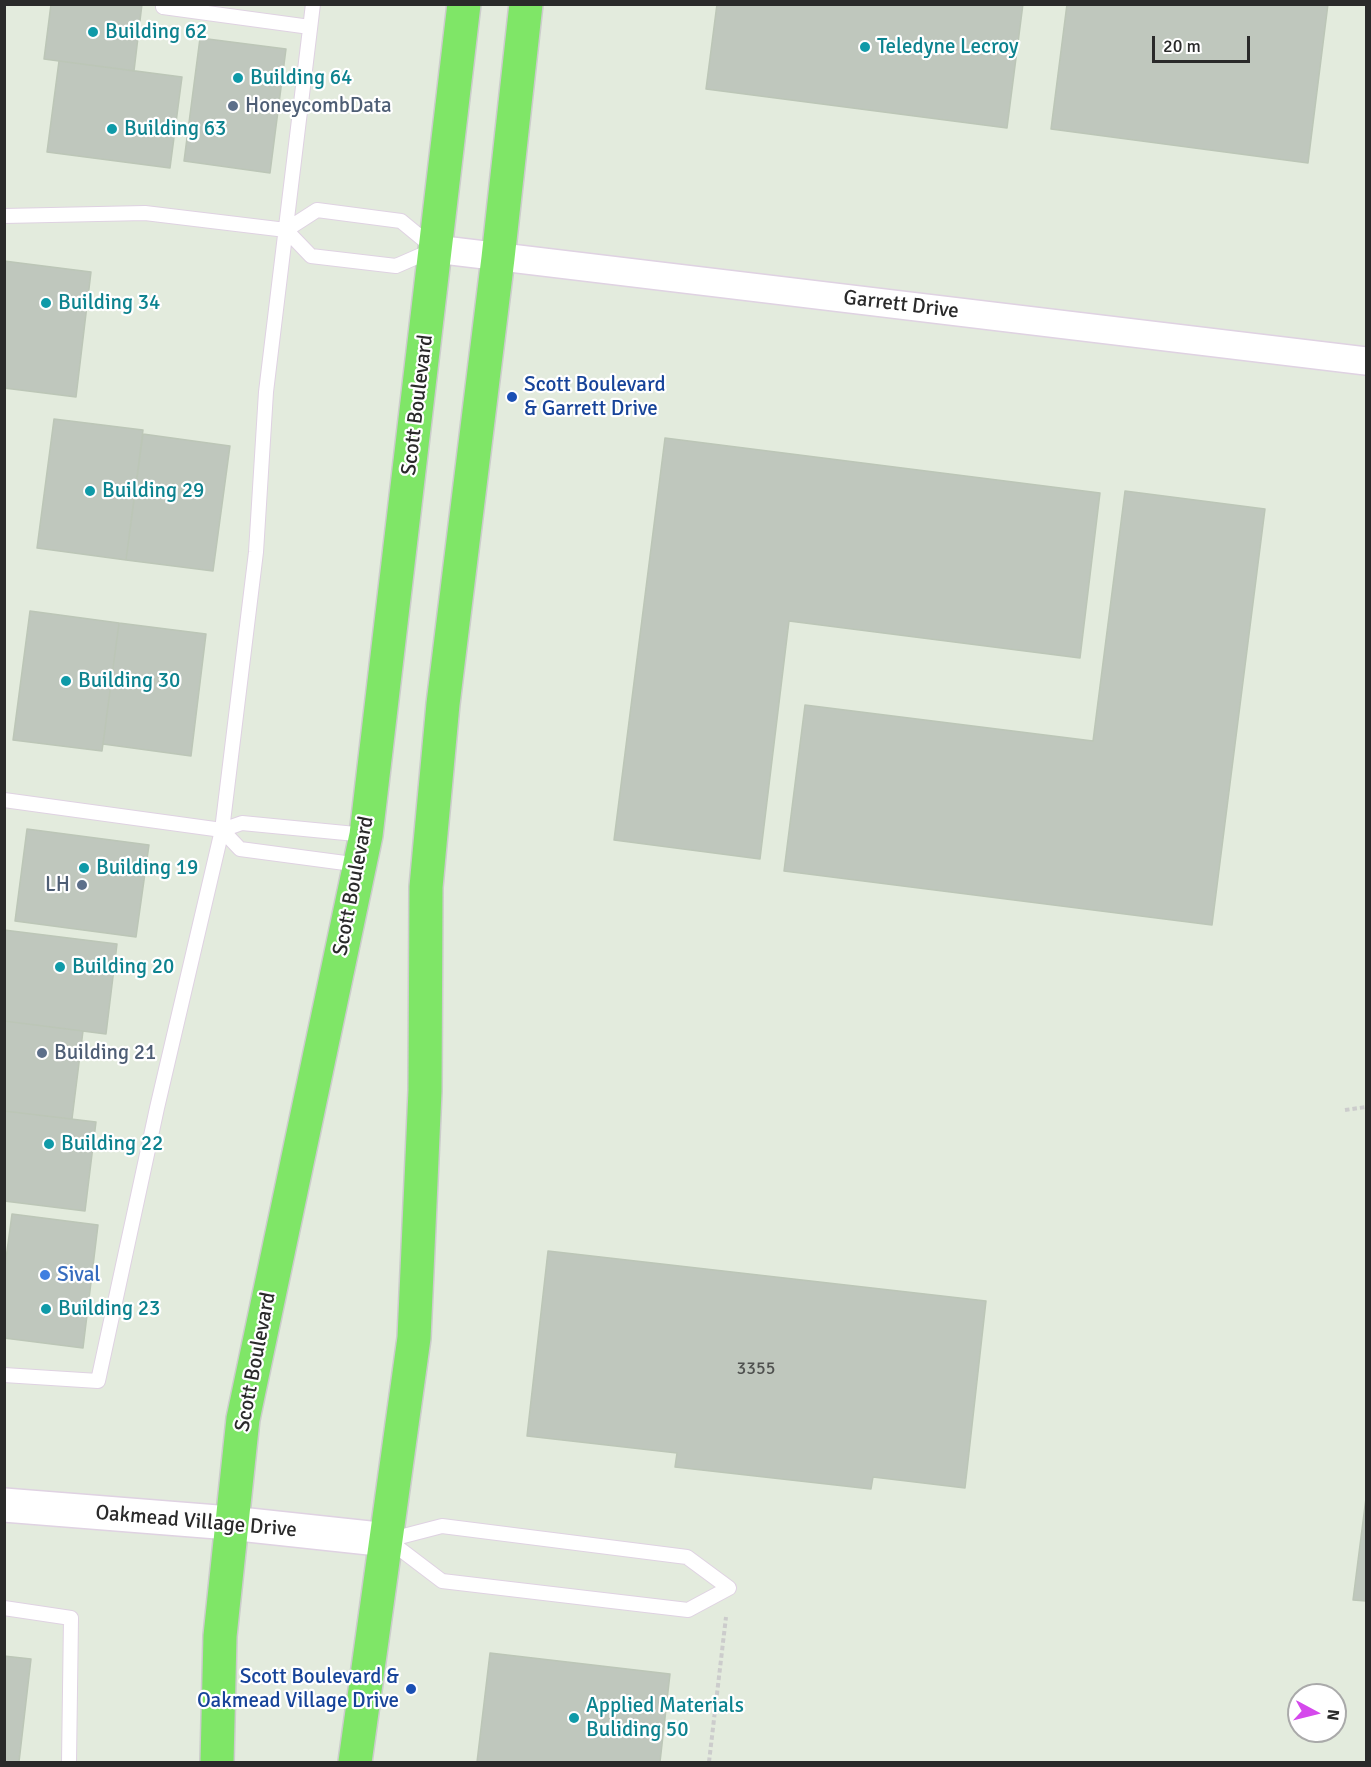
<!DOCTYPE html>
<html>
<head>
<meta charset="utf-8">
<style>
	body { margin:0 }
	#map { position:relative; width:1371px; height:1767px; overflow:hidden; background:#e3ebdd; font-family:Signika,sans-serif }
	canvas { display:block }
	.frame { position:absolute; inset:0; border:6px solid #2a2a2a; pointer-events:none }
	.north { position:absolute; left:1287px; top:1683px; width:60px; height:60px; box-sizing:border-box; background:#fff; border:2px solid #aaa; border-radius:50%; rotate:97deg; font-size:16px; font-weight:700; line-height:24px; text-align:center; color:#2a2a2a }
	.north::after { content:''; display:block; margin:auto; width:21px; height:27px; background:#d549ec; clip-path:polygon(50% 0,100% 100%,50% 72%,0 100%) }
	.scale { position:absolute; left:1152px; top:36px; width:98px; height:27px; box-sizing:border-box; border:3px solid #2a2a2a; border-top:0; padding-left:8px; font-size:18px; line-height:21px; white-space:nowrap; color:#2a2a2a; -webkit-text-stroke:4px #fff; paint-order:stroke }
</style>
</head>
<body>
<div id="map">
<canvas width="1371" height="1767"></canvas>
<div class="frame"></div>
<div class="north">N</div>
<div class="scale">20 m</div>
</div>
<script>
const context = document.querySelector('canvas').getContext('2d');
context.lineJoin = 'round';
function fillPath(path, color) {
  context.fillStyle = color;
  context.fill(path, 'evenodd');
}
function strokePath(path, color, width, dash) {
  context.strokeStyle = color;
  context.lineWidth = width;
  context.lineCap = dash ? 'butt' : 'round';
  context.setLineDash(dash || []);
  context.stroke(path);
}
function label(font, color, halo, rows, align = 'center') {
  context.font = font + ' Signika,sans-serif';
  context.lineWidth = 4.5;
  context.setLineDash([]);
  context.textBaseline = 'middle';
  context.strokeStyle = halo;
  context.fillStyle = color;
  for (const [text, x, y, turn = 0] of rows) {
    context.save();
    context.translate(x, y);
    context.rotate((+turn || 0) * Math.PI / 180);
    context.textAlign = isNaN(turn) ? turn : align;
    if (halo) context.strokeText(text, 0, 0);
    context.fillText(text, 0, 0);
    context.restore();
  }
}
const building = new Path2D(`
	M51,4H142L134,71L44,59Z
	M717,4H1023L1007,128L706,89Z
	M1067,4H1328L1308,163L1051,129Z
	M200,38L286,49L270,173L184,161Z
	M59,61L182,77L170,168L47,152Z
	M4,261L91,272L76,397L4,388Z
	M54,419L143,430L126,560L37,548Z
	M143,434L230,446L213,571L126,560Z
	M665,438L1100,493L1080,658L789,621L760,859L614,840Z
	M1125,491L1265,509L1212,925L784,871L805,705L1093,741Z
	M30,611L119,623L102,751L13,740Z
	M119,623L206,634L191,756L103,744Z
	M27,829L149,845L136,937L15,921Z
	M4,930L117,944L106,1034L4,1021Z
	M4,1021L83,1031L72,1119L4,1111Z
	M4,1111L96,1122L85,1211L4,1201Z
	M12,1214L98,1225L83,1348L4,1338V1273Z
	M548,1251L986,1301L965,1488L873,1477L871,1489L675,1467L677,1453L527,1436Z
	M1366,1498V1601L1353,1600Z
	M490,1653L670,1674L660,1762H477Z
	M4,1656L31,1659L19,1762H4Z`);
const path = new Path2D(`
	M1345,1110L1366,1107
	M709,1762L726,1617`);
const lane = new Path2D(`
	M164,4L163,7L310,27
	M4,216L145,213L286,230L311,256L396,266L435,249L401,221L317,210L286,230
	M4,800L222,830L242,823L366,835
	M222,830L240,849L360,865
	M4,1375L98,1381L157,1108L222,830L256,552L266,392L313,4
	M442,1526L687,1557L729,1588L688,1610L442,1581L388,1540Z
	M4,1608L71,1618L69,1762`);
const street = new Path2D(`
	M435,249L1366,361`);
const secondary = new Path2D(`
	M4,1505L230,1523L388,1540`);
const primary = new Path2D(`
	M217,1762L220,1636L243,1419L366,835L464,4
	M355,1762L414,1338L425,1091L426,887L443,704L498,258L526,4`);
const markers = [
	[93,32,6,"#0f9aa8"],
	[865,47,6,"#0f9aa8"],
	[238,78,6,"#0f9aa8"],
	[233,106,6,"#5c6f8a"],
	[112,129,6,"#0f9aa8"],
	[46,303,6,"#0f9aa8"],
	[512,397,6,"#1a4fb4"],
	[90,491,6,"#0f9aa8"],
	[66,681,6,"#0f9aa8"],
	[84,868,6,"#0f9aa8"],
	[82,885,6,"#5c6f8a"],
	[60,967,6,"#0f9aa8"],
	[42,1053,6,"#5c6f8a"],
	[49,1144,6,"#0f9aa8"],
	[45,1275,6,"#3f7fe0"],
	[46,1309,6,"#0f9aa8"],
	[411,1689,6,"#1a4fb4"],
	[574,1718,6,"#0f9aa8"]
];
const numberNames = [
	["3355",756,1369]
];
const cultureNames = [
	["Building 62",105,32],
	["Teledyne Lecroy",877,47],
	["Building 64",250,78],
	["Building 63",124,129],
	["Building 34",58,303],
	["Building 29",102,491],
	["Building 30",78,681],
	["Building 19",96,868],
	["Building 20",72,967],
	["Building 22",61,1144],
	["Building 23",58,1309],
	["Applied Materials",586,1706],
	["Buliding 50",586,1730]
];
const serviceNames = [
	["HoneycombData",245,106],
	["LH",70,885,"right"],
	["Building 21",54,1053]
];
const streetNames = [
	["Garrett Drive",901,305,7],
	["Scott Boulevard",418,405,-83],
	["Scott Boulevard",354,886,-79],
	["Scott Boulevard",256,1362,-79],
	["Oakmead Village Drive",196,1522,5]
];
const transitNames = [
	["Scott Boulevard",524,385],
	["& Garrett Drive",524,409],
	["Scott Boulevard &",399,1677,"right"],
	["Oakmead Village Drive",399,1701,"right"]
];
const shopNames = [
	["Sival",57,1275]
];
fillPath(building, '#bfc7bd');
strokePath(building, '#bcc6b7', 1.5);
strokePath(lane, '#dfd2e2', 16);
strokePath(street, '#dfd2e2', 30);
strokePath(secondary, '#dfd2e2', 36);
strokePath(primary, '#ccc', 36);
strokePath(path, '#ccc', 4, [4.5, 3]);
strokePath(lane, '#fff', 14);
strokePath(street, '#fff', 27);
strokePath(secondary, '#fff', 33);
strokePath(primary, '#7fe667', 33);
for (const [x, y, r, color] of markers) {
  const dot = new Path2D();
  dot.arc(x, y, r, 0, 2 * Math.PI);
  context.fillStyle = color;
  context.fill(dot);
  strokePath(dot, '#fff', 2);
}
label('18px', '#4f514f', null, numberNames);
label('21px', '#0d838f', '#fff', cultureNames, 'left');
label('21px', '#4e5e75', '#fff', serviceNames, 'left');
label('21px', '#2a2a2a', '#fff', streetNames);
label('21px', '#164399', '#fff', transitNames, 'left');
label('21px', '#366cbe', '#fff', shopNames, 'left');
</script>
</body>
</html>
